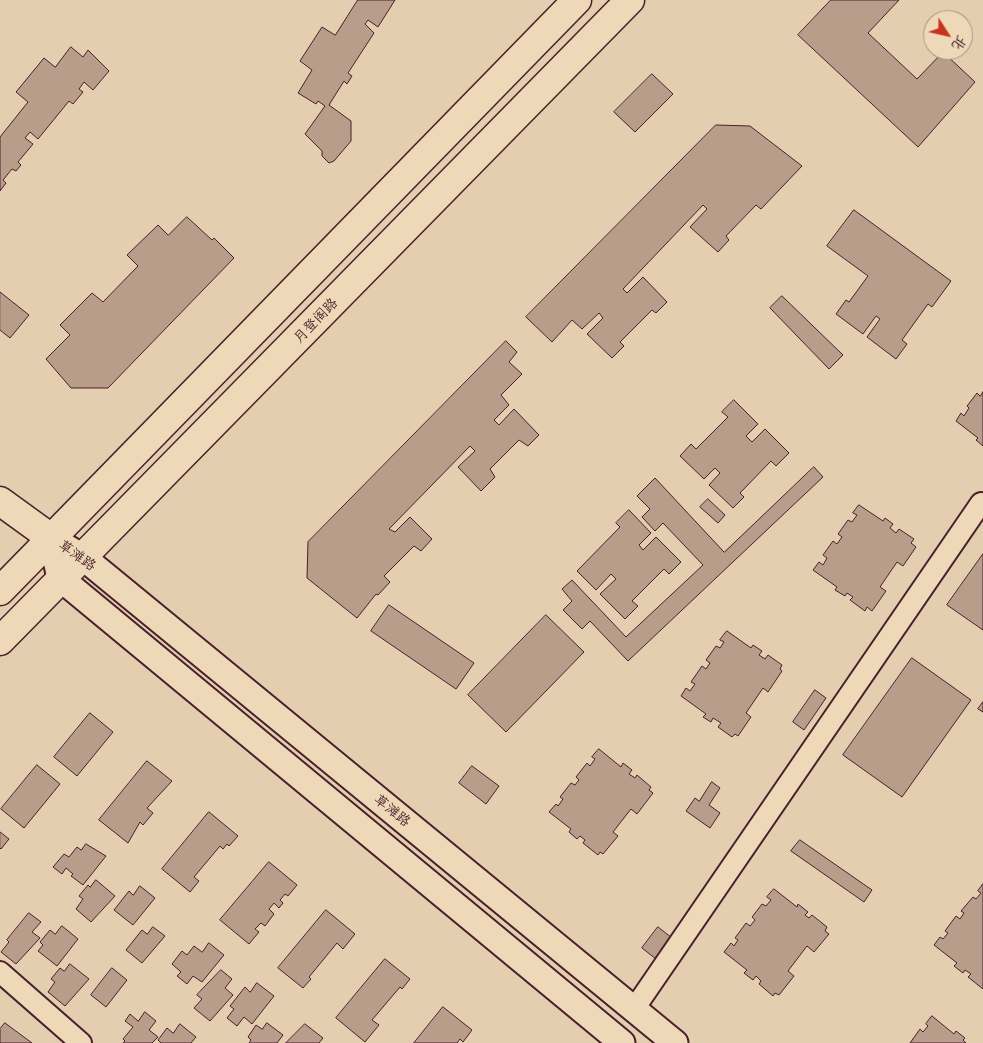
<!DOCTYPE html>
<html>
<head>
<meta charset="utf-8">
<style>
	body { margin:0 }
	#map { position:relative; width:983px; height:1043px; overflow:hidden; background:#e3ceaf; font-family:"Patrick Hand","LXGW WenKai TC",sans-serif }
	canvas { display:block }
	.north { position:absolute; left:923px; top:10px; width:50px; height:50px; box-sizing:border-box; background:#edd9b7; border:1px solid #ac8f7f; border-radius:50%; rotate:125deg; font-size:14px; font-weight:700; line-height:20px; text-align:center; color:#4a1f2b }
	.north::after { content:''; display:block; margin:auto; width:18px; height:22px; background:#c8321e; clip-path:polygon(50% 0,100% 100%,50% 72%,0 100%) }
</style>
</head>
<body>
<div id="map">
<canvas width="983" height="1043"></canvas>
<div class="north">北</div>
</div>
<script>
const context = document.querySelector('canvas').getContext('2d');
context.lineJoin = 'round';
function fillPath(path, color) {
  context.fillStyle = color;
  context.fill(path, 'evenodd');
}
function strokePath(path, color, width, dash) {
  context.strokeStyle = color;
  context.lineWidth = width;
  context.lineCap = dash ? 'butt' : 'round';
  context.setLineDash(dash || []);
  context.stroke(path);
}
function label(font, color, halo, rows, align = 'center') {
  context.font = font + ' "Patrick Hand","LXGW WenKai TC",sans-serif';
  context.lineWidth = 4;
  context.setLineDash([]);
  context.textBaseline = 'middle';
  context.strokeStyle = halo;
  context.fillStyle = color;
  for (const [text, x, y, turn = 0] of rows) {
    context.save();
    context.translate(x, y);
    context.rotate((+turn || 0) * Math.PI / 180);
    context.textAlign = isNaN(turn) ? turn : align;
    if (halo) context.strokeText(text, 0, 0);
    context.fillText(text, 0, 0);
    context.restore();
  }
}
const building = new Path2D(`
	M358,0H395L378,27L368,20L365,24L374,33L348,73L352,76L347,84L344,81L329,105L351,121V141L334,161L329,163L322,156V151L305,134L325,106L318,101L316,104L298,93L312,70L300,61L322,27L335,35Z
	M831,0H899L868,33L917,79L943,52L975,82L918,147L798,35Z
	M71,47L83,57L88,50L109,71L93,90L84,82L79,89L83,92L73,104L69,101L38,139L30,132L25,138L33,144L18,162L21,165L16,171L12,169L3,180L6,183L0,191V137L28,102L16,92L44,58L55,67Z
	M652,74L673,94L635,132L614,112Z
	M716,125L750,126L802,166L761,209L756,205L726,236L729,240L718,252L690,227L707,209L703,205L623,289L627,293L643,277L667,302L656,313L652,310L620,342L624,346L612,358L587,334L603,318L599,313L582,329L572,320L552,342L526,317Z
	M854,210L951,281L932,307L928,304L902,340L907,344L896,359L867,337L880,319L876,316L863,334L836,314L846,300L849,302L868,276L827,246Z
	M187,217L212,240L214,238L234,258L108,388H71L46,359L70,335L60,325L92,293L103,302L138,266L127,255L158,225L168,235Z
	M0,292L29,315L10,338L0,330Z
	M782,296L843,355L829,369L770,308Z
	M506,341L517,352L509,362L522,374L501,395L509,405L494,420L499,425L514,409L539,435L528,446L519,440L490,469L495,477L481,491L458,467L475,451L470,446L389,529L395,532L410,517L432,539L421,551L414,546L384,576L390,582L378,595L376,594L357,618L307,578L308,542Z
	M983,392V446L976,440L978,438L956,421L961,413L964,416L969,408L967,406L977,393L980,396Z
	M734,400L758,424L746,436L752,442L765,429L789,453L776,466L771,461L740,493L744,497L733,508L709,485L720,473L715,468L704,479L680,456L691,444L696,449L728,417L722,412Z
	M814,467L823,477L628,661L590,621L582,629L563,610L572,601L562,589L572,580L626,637L703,565L663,523L655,531L642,517L650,509L637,496L655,478L724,552Z
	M708,499L725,515L718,523L700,507Z
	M859,505L883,521L885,518L893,524L890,528L896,533L899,529L914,539L911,543L916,547L903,566L897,562L880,587L886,591L872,611L867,607L865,611L850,600L853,597L847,593L845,596L835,590L837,587L813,570L819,562L823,565L827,558L823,555L833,541L837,544L842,537L838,534L848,520L852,522L857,515L853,513Z
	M629,510L651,533L639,545L643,550L656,537L681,562L669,574L664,569L632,601L638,606L625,619L600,594L616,579L611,574L596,590L577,571L620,527L616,523Z
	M983,554V630L947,605Z
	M389,605L474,663L456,689L371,631Z
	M546,615L584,652L506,732L468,695Z
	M727,631L751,648L753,645L762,651L759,655L765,659L768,655L782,665L780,669L782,671L768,692L763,688L746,713L751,717L738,736L735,734L732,737L718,727L721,723L713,718L711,722L703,717L706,714L681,696L686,688L690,691L695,684L691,682L702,666L706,669L710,663L706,660L716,646L720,648L724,642L720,640Z
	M912,658L971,700L902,797L843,755Z
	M815,690L826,698L804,730L793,722Z
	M983,702V712L978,709Z
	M90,713L113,732L77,776L54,757Z
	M599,749L621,767L623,763L632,770L629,774L635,778L637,775L651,787L649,790L653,793L637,814L631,809L613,832L618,836L603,854L600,852L598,855L583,843L585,840L580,836L577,839L569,832L571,829L549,812L556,804L558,806L563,799L560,797L571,783L575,785L579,780L576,777L587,763L590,766L595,759L592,757Z
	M147,761L172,781L147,808L153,813L143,825L140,822L128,843L99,820Z
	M37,765L60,784L24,828L1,809Z
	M472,766L499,786L486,804L459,783Z
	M712,782L720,788L709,805L720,813L710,828L686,811L695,798L699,801Z
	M209,812L238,836L229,846L227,844L223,849L220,846L194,877L199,881L190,892L162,869Z
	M0,832L9,839L1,849L0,848Z
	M800,840L872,890L864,902L791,851Z
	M86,844L106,856L83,885L71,876L73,874L66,868L62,874L53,867L64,854L69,857L77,847L81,850Z
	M269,862L297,885L288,896L285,894L280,900L283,903L279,908L274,903L269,909L274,914L265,926L261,923L255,929L259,932L249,944L220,920Z
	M96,880L115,896L91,922L76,909L83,899L79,896L88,885L90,887Z
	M983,884V989L968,977L971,974L965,970L963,973L954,966L957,963L934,945L940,937L943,939L948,933L945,931L956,916L960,919L964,913L961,911L973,897L976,899L981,893L978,891Z
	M140,886L155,898L133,925L114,910L129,891L133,895Z
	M774,889L797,907L798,904L808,912L805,915L809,918L812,915L827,927L825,931L829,934L814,952L807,946L788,971L794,976L779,995L775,993L773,996L759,984L761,981L756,976L753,980L744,973L747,970L724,952L731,943L734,946L738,940L735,938L746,923L750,926L755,920L752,917L762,904L766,906L771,900L767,897Z
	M326,910L355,934L343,949L337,943L309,977L311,979L303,988L278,968Z
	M29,913L41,922L32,932L40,938L16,964L1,952L9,942L7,940Z
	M62,926L78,939L57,966L38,951L43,945L40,942L50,930L55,934Z
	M153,927L165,936L142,963L126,950L142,930L147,934Z
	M658,927L672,938L656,959L642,948Z
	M209,943L224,955L202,982L193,976L187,984L177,976L181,972L172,964L182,951L187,955L194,946L202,952Z
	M385,959L410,979L402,989L400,987L372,1020L379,1025L365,1042L336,1018Z
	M70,964L89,979L65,1006L48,992L55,982L51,979L60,968L64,971Z
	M112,968L127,980L106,1007L91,995Z
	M221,970L232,979L225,988L233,995L210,1021L194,1008L202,999L197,995Z
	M257,983L274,996L252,1024L244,1017L237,1026L227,1018L234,1009L230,1006L245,987L250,992Z
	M443,1007L472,1030L463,1042L460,1039L457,1043H414Z
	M145,1012L156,1021L149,1030L158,1037L152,1043H123L125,1041L123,1039L133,1027L125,1021L130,1014L138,1021Z
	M932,1016L954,1034L956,1031L965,1038L963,1040L966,1043H910L920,1029L923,1032L928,1026L926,1024Z
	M5,1023L32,1043H0V1029Z
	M267,1023L283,1035L277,1043H249L251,1040L248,1037L256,1025L262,1029Z
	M180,1024L196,1037L191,1043H161L158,1040L167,1028L173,1033Z
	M305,1024L323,1038L319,1043H286Z`);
const minor = new Path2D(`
	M0,972L81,1043
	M634,1009L981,503`);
const tertiary = new Path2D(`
	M51,538L84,558L675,1043
	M51,538L60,578L622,1043`);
const secondary = new Path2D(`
	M0,501L51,538
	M0,591L577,0
	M0,641L630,0`);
const streetNames = [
	["月登阁路",316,321,-46],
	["草滩路",77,556,35],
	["草滩路",392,811,39]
];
fillPath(building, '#b89d8a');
strokePath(building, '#4a1f2b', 1);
strokePath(minor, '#4a1f2b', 24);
strokePath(tertiary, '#4a1f2b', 29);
strokePath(secondary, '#4a1f2b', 31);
strokePath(minor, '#edd9b7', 20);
strokePath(tertiary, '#edd9b7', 25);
strokePath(secondary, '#edd9b7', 28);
label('14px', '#4a1f2b', '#edd9b7', streetNames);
</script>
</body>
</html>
